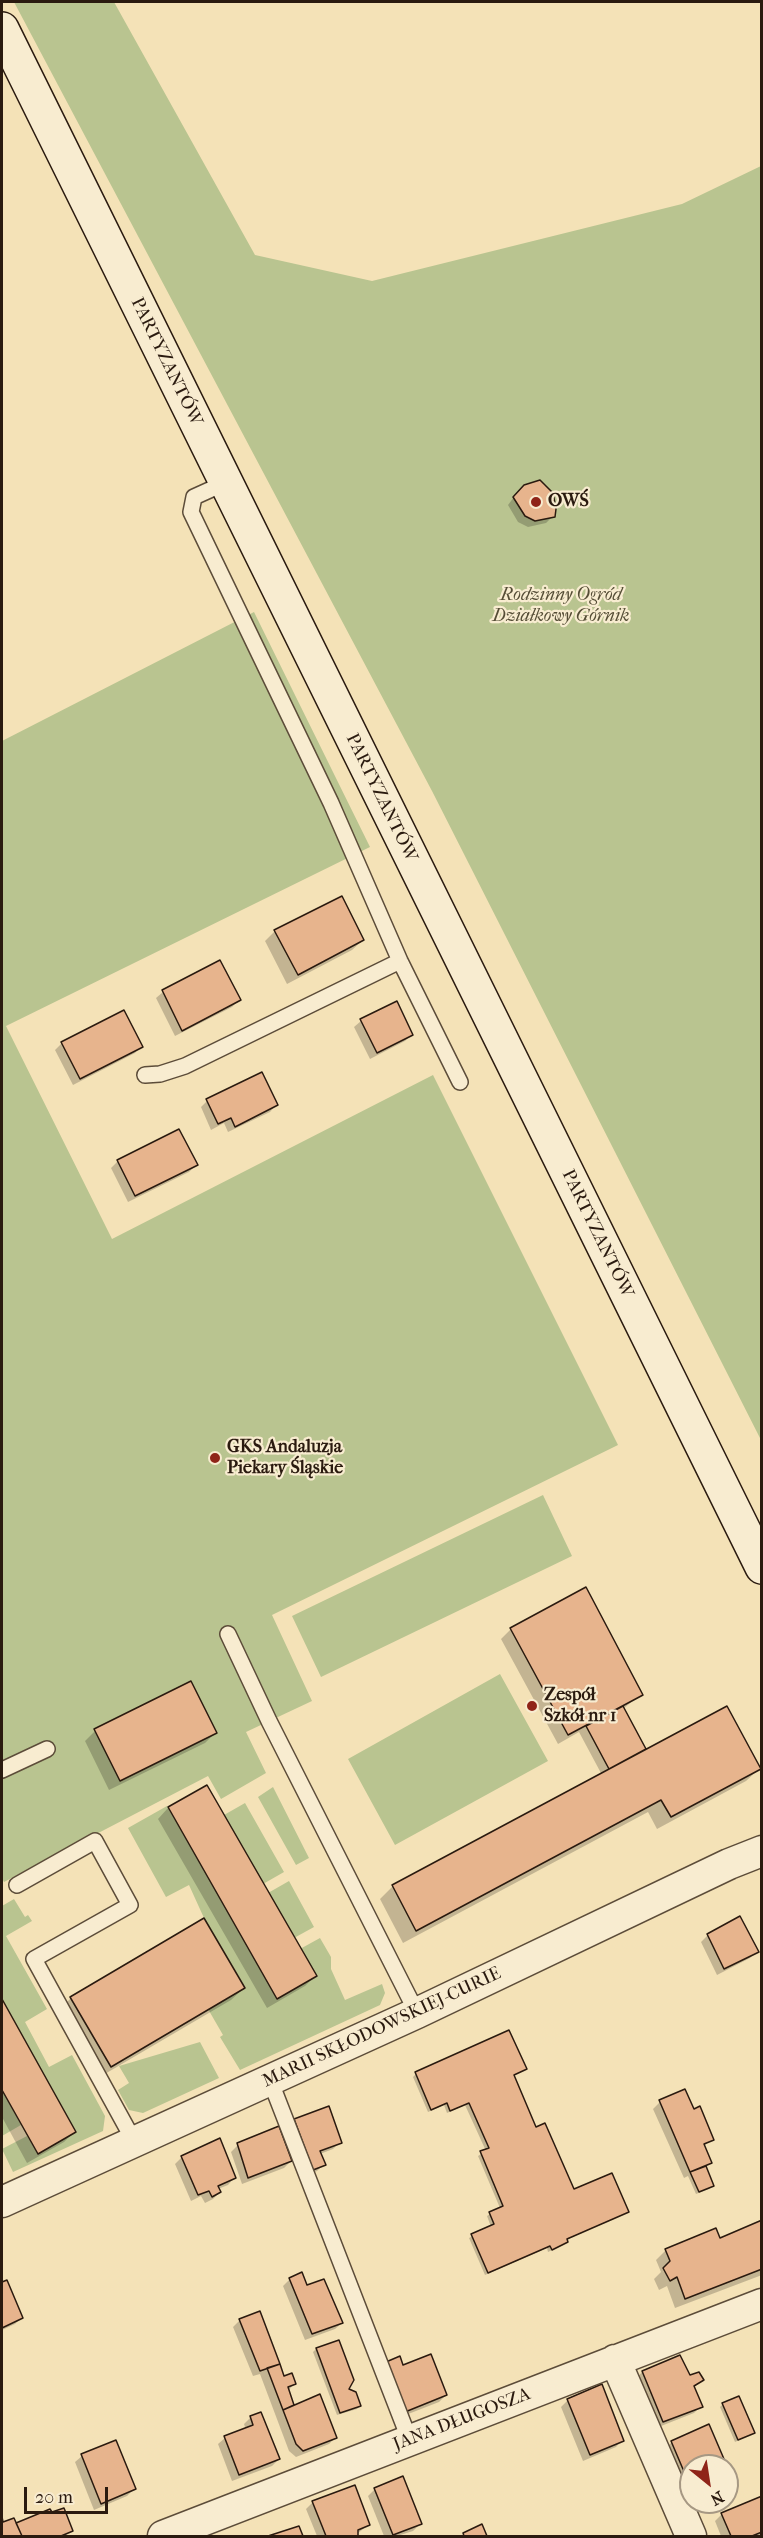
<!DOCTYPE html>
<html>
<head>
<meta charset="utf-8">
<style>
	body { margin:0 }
	#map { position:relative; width:763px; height:2538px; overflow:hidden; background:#f4e2b7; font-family:"IM FELL French Canon",serif }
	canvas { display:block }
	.frame { position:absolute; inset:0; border:3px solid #2a1a0f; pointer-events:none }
	.north { position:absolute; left:679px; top:2454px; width:60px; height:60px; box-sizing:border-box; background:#f8ecd0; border:2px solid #a69883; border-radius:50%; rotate:150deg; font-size:16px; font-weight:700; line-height:24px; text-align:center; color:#2a1a0f }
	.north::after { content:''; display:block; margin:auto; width:21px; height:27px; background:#8f2418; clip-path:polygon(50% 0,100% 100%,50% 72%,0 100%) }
	.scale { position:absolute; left:24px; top:2487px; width:84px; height:27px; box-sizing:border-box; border:3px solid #2a1a0f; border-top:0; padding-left:8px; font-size:18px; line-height:21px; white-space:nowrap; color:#2a1a0f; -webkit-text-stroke:4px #f8ecd0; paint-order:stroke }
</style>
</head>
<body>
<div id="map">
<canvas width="763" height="2538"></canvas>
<div class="frame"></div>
<div class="north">N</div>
<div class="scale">20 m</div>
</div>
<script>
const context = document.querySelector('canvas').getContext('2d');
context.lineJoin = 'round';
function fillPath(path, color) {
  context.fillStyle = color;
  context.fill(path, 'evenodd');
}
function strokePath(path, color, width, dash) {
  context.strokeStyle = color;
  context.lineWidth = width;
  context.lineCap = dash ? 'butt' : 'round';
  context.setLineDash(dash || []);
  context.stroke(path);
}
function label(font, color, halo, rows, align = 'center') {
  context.font = font + ' "IM FELL French Canon",serif';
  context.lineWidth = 4.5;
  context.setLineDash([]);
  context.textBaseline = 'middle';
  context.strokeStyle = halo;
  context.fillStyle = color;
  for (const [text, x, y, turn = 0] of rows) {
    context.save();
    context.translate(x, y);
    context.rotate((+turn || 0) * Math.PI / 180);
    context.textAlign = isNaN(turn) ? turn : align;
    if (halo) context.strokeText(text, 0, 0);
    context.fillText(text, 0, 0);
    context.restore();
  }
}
const green = new Path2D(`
	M14,2H114L255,255L372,281L682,204L761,166V1440L432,791Z
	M254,612L370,847L6,1026L112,1239L433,1075L618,1445L272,1615L312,1701L246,1732L266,1773L221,1799L208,1776L4,1882L2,1878V741Z
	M543,1495L572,1556L321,1677L292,1616Z
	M500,1674L548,1761L395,1845L348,1759Z
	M273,1787L309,1858L296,1865L258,1797Z
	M245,1803L284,1872L263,1884L224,1815Z
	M167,1806L277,1998L316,1977L300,1949L320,1938L331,1957V1969L345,2000L382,1984L385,1993L380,2005L240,2070L220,2037L223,2035L208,2009L245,1987L204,1918L189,1885L166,1897L128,1828Z
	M289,1881L314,1927L294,1938L268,1893Z
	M14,1899L25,1917L28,1915L32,1921L6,1936L47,2009L25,2022L49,2067L72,2055L105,2116L103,2131L13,2172L2,2149L27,2136L38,2154L76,2132L2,1999V1906Z
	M200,2042L219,2078L143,2113L129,2110L118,2090L129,2083L119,2066Z
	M2,2090L21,2125L2,2136Z`);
const shadow = new Path2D(`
	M517,493L553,516L546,523L528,527L518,522L508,505Z
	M275,931L363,940L352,950L287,984L265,941Z
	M219,962L239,1000L232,1007L175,1036L156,998L163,992Z
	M124,1012L141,1046L135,1053L73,1085L55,1050L61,1044Z
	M361,1021L412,1034L405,1041L370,1059L354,1027Z
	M207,1101L276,1105L270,1112L228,1132L224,1123L211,1130L201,1107Z
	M178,1131L196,1165L189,1172L128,1202L111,1168L117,1162Z
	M511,1629L641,1694L623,1709L646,1751L759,1769L746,1781L657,1829L648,1812L403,1943L380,1899L393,1886L602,1775L579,1732L558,1744L501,1639Z
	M191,1683L215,1733L205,1743L109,1790L85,1741L95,1731Z
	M206,1787L315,1976L305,1986L267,2008L158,1819L168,1808Z
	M708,1935L757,1951L750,1958L717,1975L701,1942Z
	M244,1988L231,2000L98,2078L58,2011L71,1998Z
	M2,2002L74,2132L64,2142L27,2163L2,2117Z
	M525,2069L513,2076L536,2129L573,2191L627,2212L566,2240L563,2245L548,2252L547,2248L485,2275L469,2238L491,2227L487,2216L500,2208L478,2156L486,2151L465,2105L447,2113L444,2105L428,2112L413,2077L416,2074Z
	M660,2102L693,2111L712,2139L703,2147L710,2162L705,2168L712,2186L709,2189L696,2194L688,2176L684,2178L653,2109Z
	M295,2121L340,2142L333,2149L320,2154L324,2164L317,2171L306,2176L288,2128Z
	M219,2140L234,2178L228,2185L218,2189L220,2192L213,2199L205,2203L201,2196L191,2201L175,2164L182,2157Z
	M238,2145L291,2161L284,2168L242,2184L231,2152Z
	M762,2222V2275L675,2308L667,2286L659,2290L654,2279L661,2272L656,2260L666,2250L719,2240Z
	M290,2279L306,2287L342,2323L335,2329L305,2340L283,2286Z
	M6,2282L22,2317L15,2324L2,2330V2284Z
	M240,2320L283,2378L294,2384L288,2391L293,2407L336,2437L329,2444L296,2457L289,2451L260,2374L253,2376L233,2327Z
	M316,2349L360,2406L357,2409L337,2415L313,2352Z
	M402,2367L446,2395L439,2402L398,2418Z
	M642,2372L702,2380L693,2388L701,2406L694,2413L656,2428L636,2379Z
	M568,2400L622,2440L616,2447L583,2461L561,2407Z
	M723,2404L753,2432L750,2435L735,2442L720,2407Z
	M251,2417L279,2459L272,2466L232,2481L218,2444L225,2438L246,2430L244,2424Z
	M708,2426L725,2466H691V2496L686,2498L665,2449L671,2443Z
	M115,2442L134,2489L127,2496L94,2510L75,2462L82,2456Z
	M375,2489L420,2524L413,2531L397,2536H384L368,2496Z
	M762,2497V2535L721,2536L715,2521L722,2514Z
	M313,2502L368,2525L357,2534V2536H317L306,2509Z
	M2,2521L3,2524L71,2530L65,2536H2Z`);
const building = new Path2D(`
	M540,480L553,493L556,509L555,517L535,521L525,516L513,497L524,485Z
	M342,896L364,940L298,975L274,930Z
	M220,960L241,1000L182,1031L162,990Z
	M397,1001L413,1035L377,1053L360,1019Z
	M124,1010L143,1047L80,1079L61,1042Z
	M262,1072L278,1105L235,1127L231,1118L218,1124L206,1099Z
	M179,1129L198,1165L135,1196L117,1160Z
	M586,1587L643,1695L568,1735L510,1628Z
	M191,1681L217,1733L120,1781L94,1729Z
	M623,1706L646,1749L609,1769L586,1726Z
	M727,1706L761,1769L671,1817L661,1800L416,1931L392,1885Z
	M207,1785L317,1976L277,1999L168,1807Z
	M740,1916L759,1952L724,1969L707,1934Z
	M204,1918L245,1988L111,2067L70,1997Z
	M2,1999L76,2132L38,2154L2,2090Z
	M509,2030L527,2069L514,2075L536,2127L545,2123L574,2189L612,2173L629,2212L567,2239L568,2242L552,2250L550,2246L488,2273L471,2234L494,2224L489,2212L503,2206L480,2151L489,2148L469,2103L450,2111L447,2103L431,2110L415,2072Z
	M685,2089L694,2109L700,2106L714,2140L704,2144L712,2163L690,2172L659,2100Z
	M329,2106L342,2143L320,2151L326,2165L313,2170L294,2119Z
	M279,2126L292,2161L248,2178L237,2143Z
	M220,2138L236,2178L218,2186L221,2192L212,2197L209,2191L198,2195L181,2156Z
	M706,2166L714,2186L699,2192L690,2172Z
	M762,2220V2269L685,2299L677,2277L670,2281L663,2268L670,2261L665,2249L716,2228L720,2238Z
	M302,2272L307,2285L324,2279L343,2323L312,2334L289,2278Z
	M7,2280L23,2318L2,2328V2282Z
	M260,2311L280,2364L260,2371L239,2319Z
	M339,2340L354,2380L349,2389L356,2392L361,2406L340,2413L316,2348Z
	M431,2354L447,2395L405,2412L386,2362L400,2356L403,2365Z
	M680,2355L690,2375L699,2372L704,2380L694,2386L703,2407L663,2422L642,2371Z
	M280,2364L284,2376L292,2373L296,2384L288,2387L294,2405L283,2410L267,2368Z
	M602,2384L624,2441L590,2455L567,2399Z
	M320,2394L337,2438L303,2451L296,2444L283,2410Z
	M739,2396L755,2433L738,2440L722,2403Z
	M261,2412L280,2459L239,2475L224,2436L253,2425L250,2416Z
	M709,2424L727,2466H691V2488L671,2441Z
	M116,2440L136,2489L101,2504L81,2454Z
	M403,2476L422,2524L393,2535L374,2488Z
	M355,2485L370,2525L358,2530V2536H326L312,2501Z
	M762,2496V2532L752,2536H731L721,2513Z
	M64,2508L73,2531L61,2536H22L16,2523L50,2509L52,2512Z
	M2,2517L3,2522L14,2518L22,2536H2Z
	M482,2524L487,2536H464L463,2533Z
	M299,2526L303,2536H268Z`);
const lane = new Path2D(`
	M225,483L194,497L191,512L331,803L400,961L460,1082
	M145,1075L160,1074L185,1066L400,961
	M228,1634L269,1721L417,2013
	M2,1770L47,1749
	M17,1885L95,1841L130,1905L34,1959L134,2141
	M270,2080L410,2441`);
const street = new Path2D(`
	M2,2202L417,2013L729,1864L762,1851
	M615,2360L691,2536
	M163,2536L762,2304`);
const secondary = new Path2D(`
	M2,29L762,1567`);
const markers = [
	[536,502,6,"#8f2418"],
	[215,1458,6,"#8f2418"],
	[532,1706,6,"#8f2418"]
];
const streetNames = [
	["PARTYZANTÓW",166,362,64],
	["PARTYZANTÓW",381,798,64],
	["PARTYZANTÓW",597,1234,64],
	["MARII SKŁODOWSKIEJ-CURIE",382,2028,-25],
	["JANA DŁUGOSZA",462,2420,-21]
];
const poiNames = [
	["OWŚ",548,502],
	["GKS Andaluzja",227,1448],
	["Piekary Śląskie",227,1469],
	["Zespół",544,1696],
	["Szkół nr 1",544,1717]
];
const parkNames = [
	["Rodzinny Ogród",561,596],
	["Działkowy Górnik",561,617]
];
fillPath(green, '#b9c490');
fillPath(shadow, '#0003');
fillPath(building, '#e7b48d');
strokePath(building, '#2a1a0f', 1.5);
strokePath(lane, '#5c4c39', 18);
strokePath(street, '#5c4c39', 33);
strokePath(secondary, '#2a1a0f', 36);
strokePath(lane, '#f8ecd0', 15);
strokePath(street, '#f8ecd0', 30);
strokePath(secondary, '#f8ecd0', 33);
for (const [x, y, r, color] of markers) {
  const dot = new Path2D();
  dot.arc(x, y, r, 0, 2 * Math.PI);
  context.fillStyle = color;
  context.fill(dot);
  strokePath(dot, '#f8ecd0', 2);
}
label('18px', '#2a1a0f', '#f8ecd0', streetNames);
label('bold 18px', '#2a1a0f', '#f8ecd0', poiNames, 'left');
label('italic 18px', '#554d36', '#f8ecd0', parkNames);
</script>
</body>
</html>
